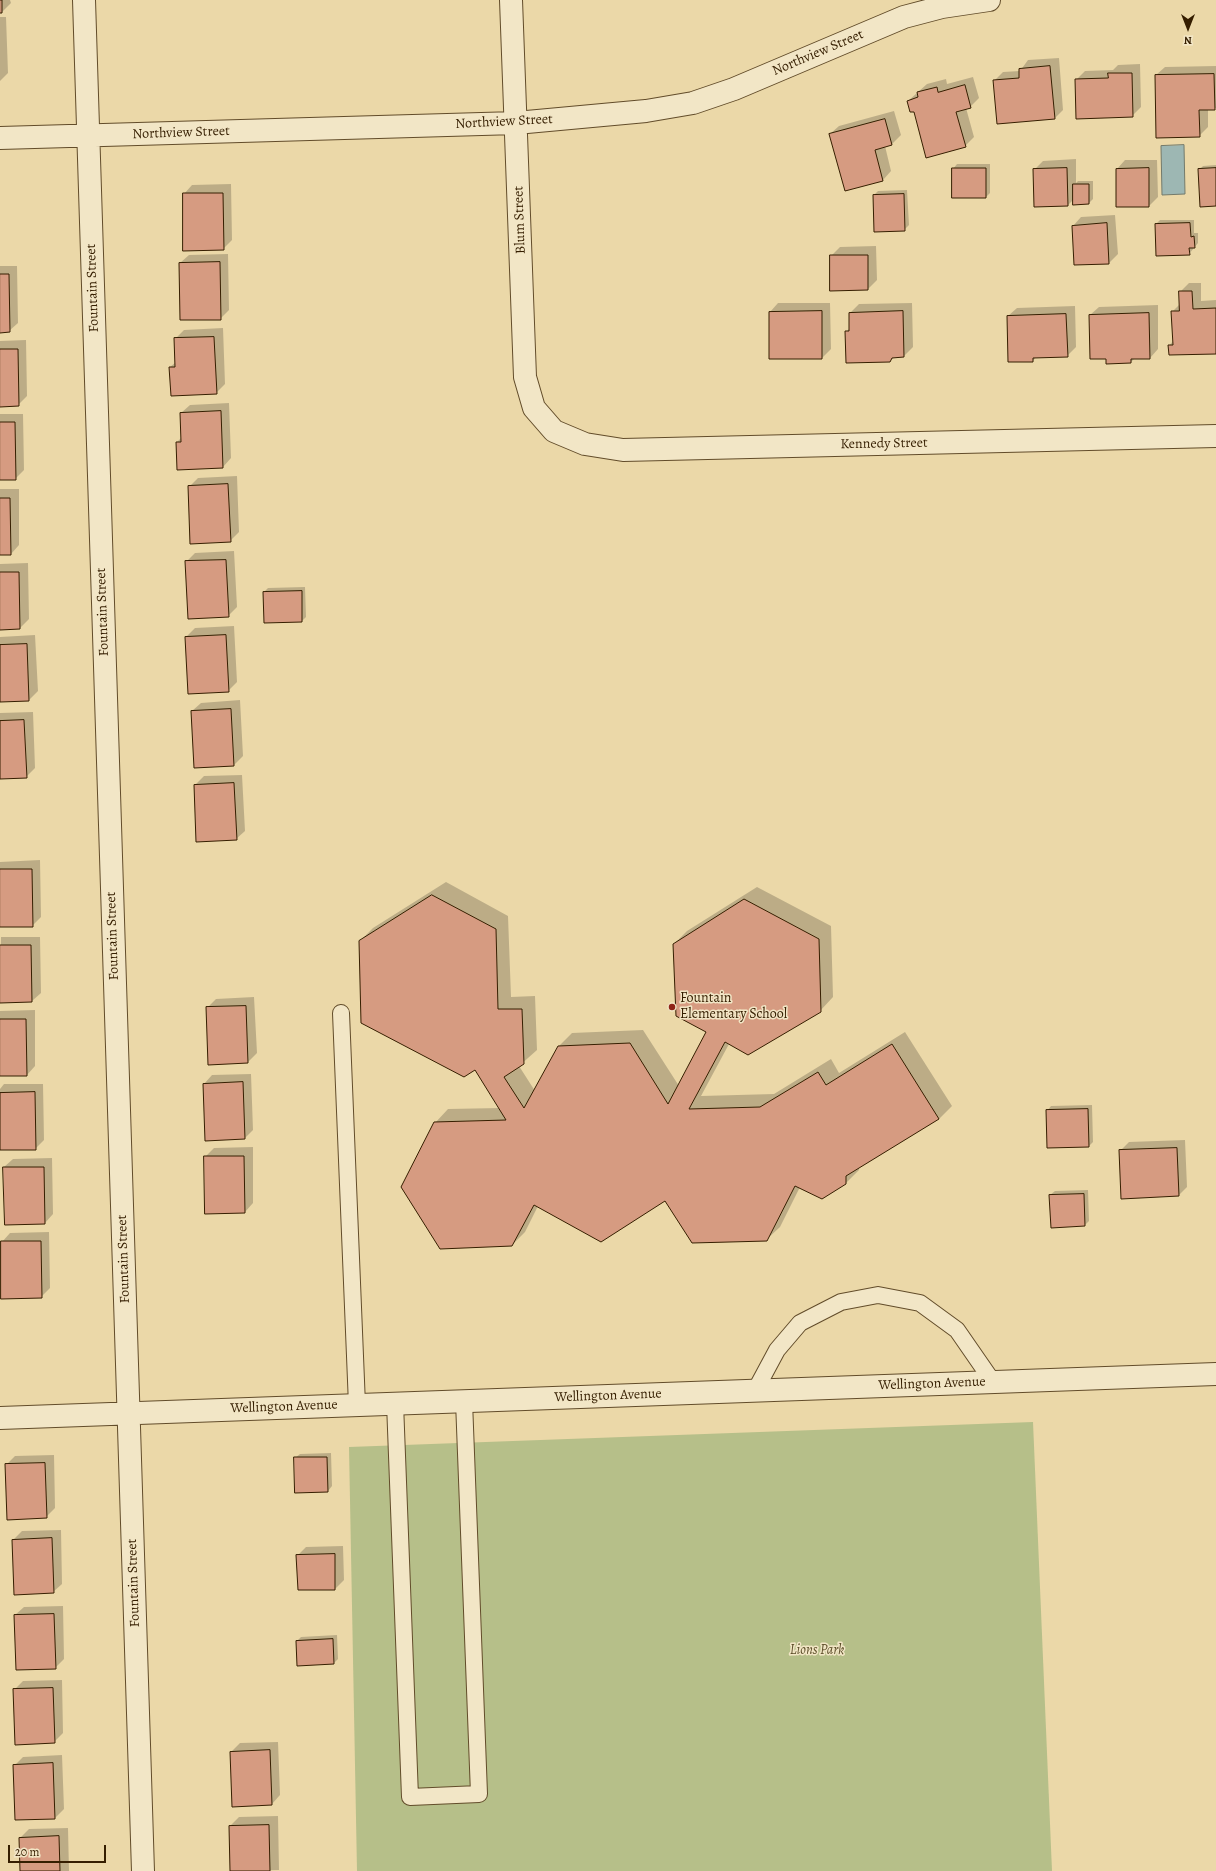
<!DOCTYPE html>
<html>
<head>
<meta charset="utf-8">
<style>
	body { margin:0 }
	#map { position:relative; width:1216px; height:1871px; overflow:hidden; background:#ebd8a8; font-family:Alegreya,serif }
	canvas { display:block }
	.north { position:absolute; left:1168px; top:8px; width:40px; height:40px; -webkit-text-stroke:3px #f2e6c6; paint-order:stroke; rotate:180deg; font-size:11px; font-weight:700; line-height:16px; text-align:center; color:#351e00 }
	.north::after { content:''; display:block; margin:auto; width:14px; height:18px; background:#351e00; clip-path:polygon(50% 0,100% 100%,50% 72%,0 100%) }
	.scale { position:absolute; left:8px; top:1845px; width:98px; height:18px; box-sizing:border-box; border:2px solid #351e00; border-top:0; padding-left:5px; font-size:12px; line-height:14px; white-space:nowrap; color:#351e00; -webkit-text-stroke:3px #f2e6c6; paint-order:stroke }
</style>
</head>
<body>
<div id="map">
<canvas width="1216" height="1871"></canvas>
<div class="north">N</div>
<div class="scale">20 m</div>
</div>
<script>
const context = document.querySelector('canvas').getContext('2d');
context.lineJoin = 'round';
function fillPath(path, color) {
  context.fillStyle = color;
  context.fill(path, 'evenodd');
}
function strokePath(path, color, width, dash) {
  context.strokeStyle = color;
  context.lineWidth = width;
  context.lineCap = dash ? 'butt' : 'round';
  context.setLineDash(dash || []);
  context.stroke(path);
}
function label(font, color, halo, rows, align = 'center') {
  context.font = font + ' Alegreya,serif';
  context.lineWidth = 3;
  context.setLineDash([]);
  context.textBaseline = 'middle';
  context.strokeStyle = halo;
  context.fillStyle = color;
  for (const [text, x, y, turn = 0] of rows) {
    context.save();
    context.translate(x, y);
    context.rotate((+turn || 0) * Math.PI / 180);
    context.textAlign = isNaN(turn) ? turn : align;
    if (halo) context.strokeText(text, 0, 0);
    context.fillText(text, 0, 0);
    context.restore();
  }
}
const green = new Path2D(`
	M1033,1422L1052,1871H357L349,1447Z`);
const water = new Path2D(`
	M1184,145L1185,194L1162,195L1161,146Z`);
const shadow = new Path2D(`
	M0,0H10L11,3L2,12H0Z
	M0,17H6L8,73L0,81Z
	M1059,58L1063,110L1055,118L994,81L1003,72L1020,71L1028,60Z
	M1140,64L1141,107L1132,116L1076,80L1085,71L1113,70L1118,65Z
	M1216,66V108L1208,109V127L1199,136L1156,75L1165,67Z
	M973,77L979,98L970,107L966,108L974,137L965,146L915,111L908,101L927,84L946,79L947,84Z
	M894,111L901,135L892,144L885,146L891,171L883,180L830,134L839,126Z
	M1076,159V183L1078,181H1093V199L1089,203L1074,199L1068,205L1034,170L1043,161Z
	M1125,160H1157L1158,197L1149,206L1117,169Z
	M957,164H990V193L986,197L953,169Z
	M1216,165V205L1199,170L1203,166Z
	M231,184L232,240L223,249L184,194L192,185Z
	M907,190L909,225L904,230L874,195L878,191Z
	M1115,215L1118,254L1109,263L1073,226L1081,217Z
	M1160,220H1194V233H1198V243L1189,254L1156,224Z
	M876,246L877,280L868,289L831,256L840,247Z
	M228,254L229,310L220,319L180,263L189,255Z
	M0,266H17L18,323L9,331L0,332Z
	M1189,283H1201V301L1216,300V353L1169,346L1173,341L1172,312L1180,304V292Z
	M778,303H830L831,349L822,358L770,312Z
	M912,303L913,347L904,356L894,357L890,361L846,332L850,328V313L859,304Z
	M1158,305V349L1150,358H1135L1131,362L1107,358L1090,315L1099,307Z
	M1075,306L1076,347L1067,356L1036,357L1033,361H1009L1008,316L1017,308Z
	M223,328L225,384L216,393L170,367L176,362L175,339L184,330Z
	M26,340L27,396L18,405L0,406V341Z
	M229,403L231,458L223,467L177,442L182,437L181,413L190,405Z
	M0,414H23L24,470L15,479H0Z
	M237,476L239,532L230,541L189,487L198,478Z
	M0,489H19V545L11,554H0Z
	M234,551L237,607L228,616L186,562L195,553Z
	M28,563L29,619L20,628L0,629V564Z
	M305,587L306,617L302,621L264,592L268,588Z
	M234,626L237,682L228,691L186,637L195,628Z
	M35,635L38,691L29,700L0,701V637Z
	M240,700L243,756L234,765L192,711L201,703Z
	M33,712L35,768L26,777L0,778V713Z
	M242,775L245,831L236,839L195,785L204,776Z
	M40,860L41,917L32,926H0V862Z
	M446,882L508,916L511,997L535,996L537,1050L519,1066L535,1091L559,1046L572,1033L643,1030L679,1086L707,1032L674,944L687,931L757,887L831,926L833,997L820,1011L729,1044L701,1096L774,1094L831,1059L839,1073L905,1032L952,1106L939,1119L859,1167V1170L846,1183L800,1187L780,1227L766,1240L665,1200L538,1206L525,1232L512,1245L435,1123L448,1109L500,1108L475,1068L360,941L373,928Z
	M1,937H40L41,993L32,1001L0,1002Z
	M254,997L257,1053L248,1062L207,1008L216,999Z
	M35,1010V1066L27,1075H0V1011Z
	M251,1074L253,1130L245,1138L204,1084L212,1075Z
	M4,1084H43L44,1140L35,1149H0V1089Z
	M1092,1105L1093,1142L1089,1146L1047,1111L1051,1106Z
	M1185,1140L1187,1187L1179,1195L1120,1151L1129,1142Z
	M253,1147V1203L245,1212L205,1157L214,1148Z
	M52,1158L53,1214L45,1223L4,1167L13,1159Z
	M1088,1190L1089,1221L1085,1225L1050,1195L1055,1191Z
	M49,1232L50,1288L41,1297L2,1242L10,1233Z
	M331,1453L332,1486L328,1491L295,1458L300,1454Z
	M54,1455L55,1508L46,1517L6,1465L15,1456Z
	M61,1530L62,1584L53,1592L13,1540L22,1531Z
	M343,1546L344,1580L335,1589L297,1556L306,1547Z
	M63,1606L64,1659L55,1668L15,1615L24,1607Z
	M337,1635L338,1659L334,1663L298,1665L297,1641L301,1637Z
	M62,1680L63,1733L54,1742L14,1690L23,1681Z
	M278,1742L280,1795L272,1804L231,1752L240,1743Z
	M62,1755L64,1809L55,1818L14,1766L23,1757Z
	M278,1816L279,1870L231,1871L230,1826L239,1817Z
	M68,1828L69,1871H21L20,1838L29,1829Z`);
const building = new Path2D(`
	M0,0H2V13H0Z
	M1050,66L1055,119L997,124L993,80L1019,78V69Z
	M1108,73H1132L1133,117L1076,119L1075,79L1108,78Z
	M1214,74L1215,110H1199L1200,137L1156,138L1155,75Z
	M965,85L971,108L956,112L966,147L926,158L914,112H910L907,101L918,97L917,92L937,87L938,92Z
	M885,119L892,145L875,150L883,181L845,191L829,134Z
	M952,168H986V198H952Z
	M1067,168L1068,206L1034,207L1033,169Z
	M1149,168V207H1116V169Z
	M1216,168V206L1200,207L1198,169Z
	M1073,184H1089V204L1073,205Z
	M183,193H223L224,250L183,251Z
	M904,194L905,231L874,232L873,195Z
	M1107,223L1109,264L1074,265L1072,226Z
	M1190,223L1191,237L1194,236L1195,248H1189L1190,255L1156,256L1155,224Z
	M830,255H868V290L830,291Z
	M220,262L221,320H180L179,263Z
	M0,274H9L10,332L0,333Z
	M1179,291H1192L1193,309L1216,308V354L1169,355L1168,345H1173L1171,311H1179Z
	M822,311V359H769V312Z
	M903,311L904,357L892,358L890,362L846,363L845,331H849V313Z
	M1149,313L1150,359H1131V363L1106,364V359H1090L1089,315Z
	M1066,314L1068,357L1033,358V362H1008L1007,316Z
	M214,337L217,394L171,396L169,367H175L174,338Z
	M0,349H18L19,406L0,407Z
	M221,411L223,468L177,470L176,442H181L180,413Z
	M0,422H15L16,480H0Z
	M228,484L231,542L190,544L188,486Z
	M0,498H10L11,555H0Z
	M226,560L229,617L188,619L185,561Z
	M0,572H19L20,629L0,630Z
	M302,591V622L264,623L263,592Z
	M226,635L229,692L188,694L185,637Z
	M27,644L29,701L0,702V645Z
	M231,709L234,766L194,768L191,711Z
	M24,720L27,778L0,779V721Z
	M234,783L237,840L196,842L194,785Z
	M0,869H32L33,927H0Z
	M432,895L496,929L498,1009H522L524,1064L504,1077L524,1108L558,1046L630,1043L668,1104L706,1032L676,1016L673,944L744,899L819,939L821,1012L748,1055L725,1042L689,1109L760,1107L818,1072L826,1085L892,1044L939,1119L846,1176V1184L822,1199L795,1186L767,1241L692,1243L665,1201L601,1242L534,1205L512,1246L440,1249L401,1187L434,1122L506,1120L475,1070L464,1077L361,1023L359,941Z
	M0,945H31L32,1002L0,1003Z
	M246,1006L248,1063L208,1065L206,1007Z
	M0,1019H26L27,1076H0Z
	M243,1082L245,1139L205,1141L203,1084Z
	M35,1092L36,1150H0V1093Z
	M1088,1109L1089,1147L1047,1148L1046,1110Z
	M1177,1148L1179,1196L1121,1199L1119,1150Z
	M204,1156H244L245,1213L205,1214Z
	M3,1167H44L45,1224L5,1225Z
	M1084,1194L1085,1226L1051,1228L1049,1195Z
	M1,1241H41L42,1298L1,1299Z
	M294,1457H327L328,1492L295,1493Z
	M45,1463L47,1518L7,1520L5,1464Z
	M52,1538L54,1593L14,1595L12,1540Z
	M335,1554V1590H298L296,1555Z
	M54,1614L56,1669L16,1670L14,1615Z
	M333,1639L334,1664L297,1666L296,1641Z
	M53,1688L55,1743L15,1745L13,1689Z
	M270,1750L272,1805L232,1807L230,1752Z
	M53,1763L55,1819L15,1820L13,1765Z
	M269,1825L270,1871H230L229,1826Z
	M59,1836L60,1871H20L19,1838Z`);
const service = new Path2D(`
	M341,1013L357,1405
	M755,1391L777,1350L800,1323L841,1302L878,1295L920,1303L957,1330L993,1382
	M395,1403L410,1797L479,1794L464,1401`);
const minor = new Path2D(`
	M84,0L143,1871
	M511,0L525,377L534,408L554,431L585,444L623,450L1216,436
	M0,138L516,123L646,111L693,103L734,89L904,17L942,7L989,0
	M0,1418L1216,1374`);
const markers = [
	[672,1007,4,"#8f2418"]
];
const streetNames = [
	["Northview Street",818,53,-23],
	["Northview Street",504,122,-3],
	["Northview Street",181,133,-2],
	["Blum Street",520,220,-92],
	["Fountain Street",93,288,-92],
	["Kennedy Street",884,444,-1],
	["Fountain Street",103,612,-92],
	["Fountain Street",113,936,-92],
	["Fountain Street",124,1259,-92],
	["Wellington Avenue",932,1384,-2],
	["Wellington Avenue",608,1396,-2],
	["Wellington Avenue",284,1407,-2],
	["Fountain Street",134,1583,-92]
];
const poiNames = [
	["Fountain",680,999],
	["Elementary School",680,1015]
];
const parkNames = [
	["Lions Park",817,1651]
];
fillPath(green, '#b6bf89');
fillPath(water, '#9db7b3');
strokePath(water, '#737a6b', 1);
fillPath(shadow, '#0003');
fillPath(building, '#d69b81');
strokePath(building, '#351e00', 1);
strokePath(service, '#624c2a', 18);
strokePath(minor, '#624c2a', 24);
strokePath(service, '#f2e6c6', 16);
strokePath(minor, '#f2e6c6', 22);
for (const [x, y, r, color] of markers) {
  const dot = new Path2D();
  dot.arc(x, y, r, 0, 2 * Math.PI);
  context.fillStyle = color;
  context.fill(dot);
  strokePath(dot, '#f2e6c6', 1.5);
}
label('14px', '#351e00', '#f2e6c6', streetNames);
label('14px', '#351e00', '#f2e6c6', poiNames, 'left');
label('italic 14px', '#5c4e29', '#f2e6c6', parkNames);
</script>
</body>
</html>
